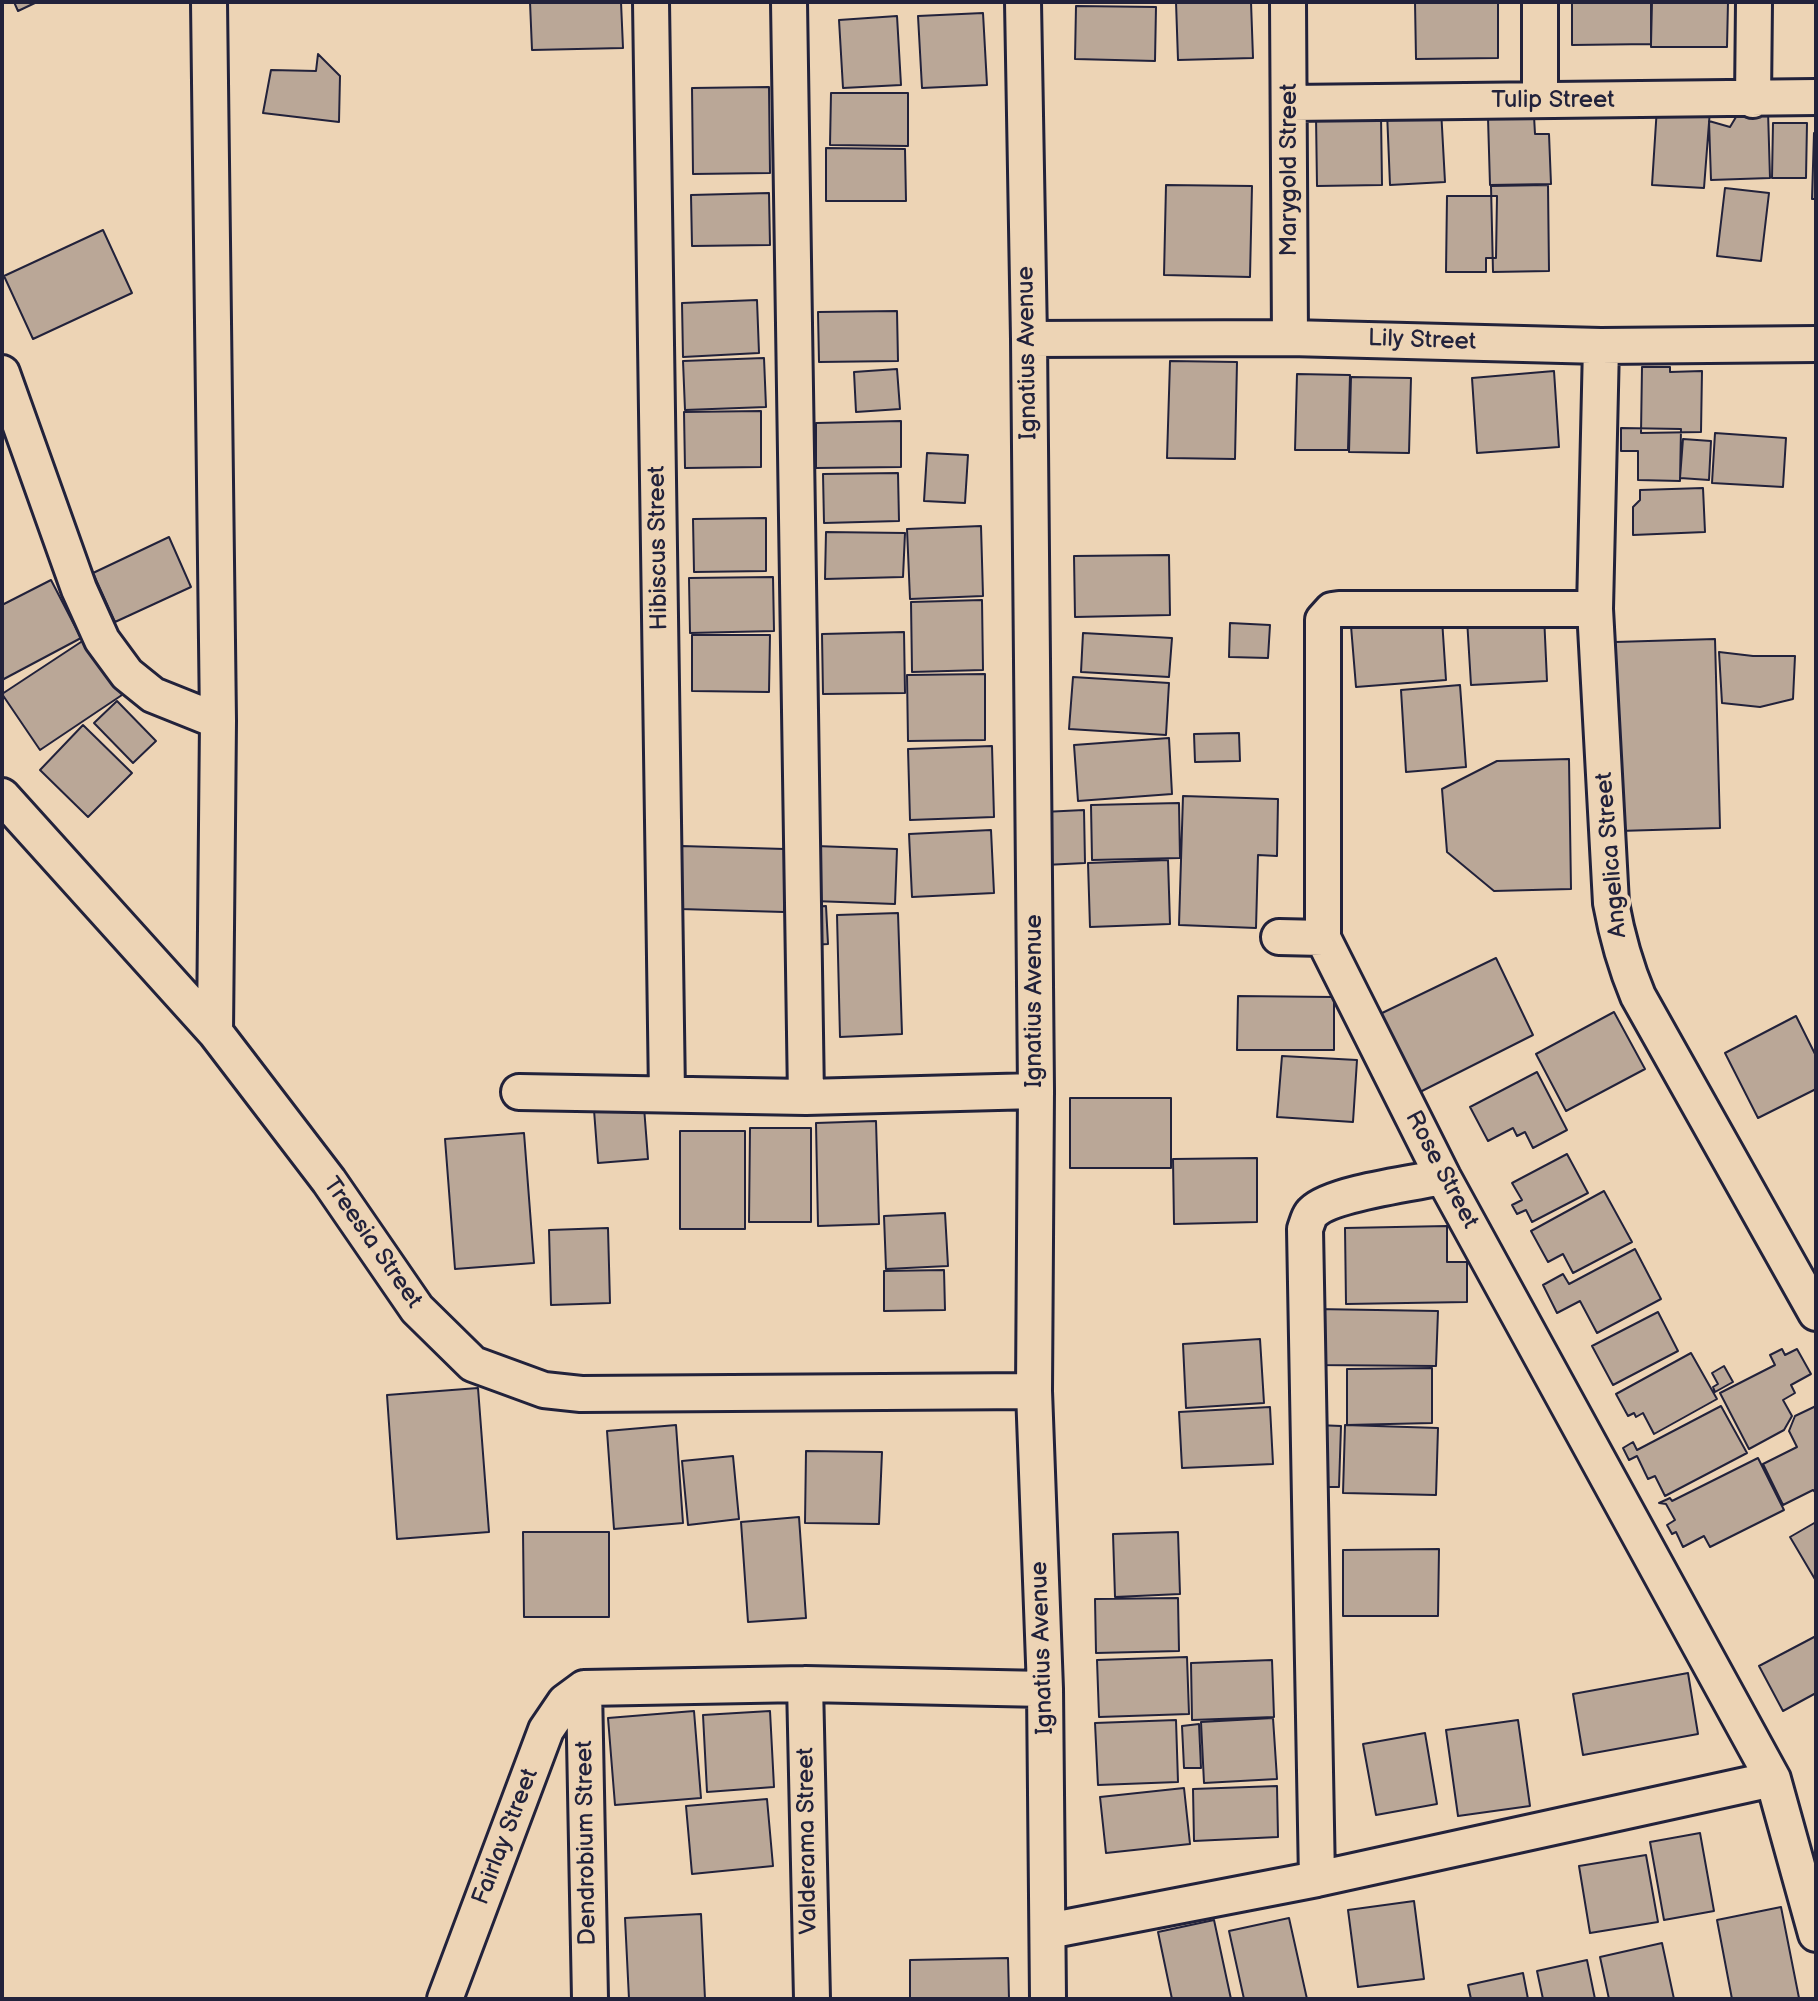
<!DOCTYPE html>
<html>
<head>
<meta charset="utf-8">
<style>
	body { margin:0 }
	#map { position:relative; width:1818px; height:2001px; overflow:hidden; background:#edd4b5; font-family:"Balsamiq Sans",sans-serif }
	canvas { display:block }
	.frame { position:absolute; inset:0; border:4px solid #22223b; pointer-events:none }
</style>
</head>
<body>
<div id="map">
<canvas width="1818" height="2001"></canvas>
<div class="frame"></div>
</div>
<script>
const context = document.querySelector('canvas').getContext('2d');
context.lineJoin = 'round';
function fillPath(path, color) {
  context.fillStyle = color;
  context.fill(path, 'evenodd');
}
function strokePath(path, color, width, dash) {
  context.strokeStyle = color;
  context.lineWidth = width;
  context.lineCap = dash ? 'butt' : 'round';
  context.setLineDash(dash || []);
  context.stroke(path);
}
function label(font, color, halo, rows, align = 'center') {
  context.font = font + ' "Balsamiq Sans",sans-serif';
  context.lineWidth = 8;
  context.setLineDash([]);
  context.textBaseline = 'middle';
  context.strokeStyle = halo;
  context.fillStyle = color;
  for (const [text, x, y, turn = 0] of rows) {
    context.save();
    context.translate(x, y);
    context.rotate((+turn || 0) * Math.PI / 180);
    context.textAlign = isNaN(turn) ? turn : align;
    if (halo) context.strokeText(text, 0, 0);
    context.fillText(text, 0, 0);
    context.restore();
  }
}
const building = new Path2D(`
	M14,2H37L18,11Z
	M530,2H621L623,48L532,50Z
	M1176,2H1251L1253,58L1178,60Z
	M1415,2H1498V58L1416,59Z
	M1572,2H1652L1651,44L1572,45Z
	M1651,2H1728L1727,47H1651Z
	M1076,6L1156,7L1155,61L1075,59Z
	M983,13L987,85L922,88L918,16Z
	M897,16L901,85L843,88L839,20Z
	M318,54L340,76L339,122L263,113L271,70L316,71Z
	M769,87L770,173L693,174L692,88Z
	M831,93H908V146L830,145Z
	M1657,107L1710,110L1704,188L1652,185Z
	M1441,109L1445,182L1390,185L1387,112Z
	M1768,111L1770,178L1711,180L1709,121L1730,127L1739,112Z
	M1381,115L1382,185L1317,186L1316,116Z
	M1534,116L1535,134H1549L1551,184L1490,185L1488,118Z
	M1773,123H1807L1806,178H1772Z
	M1814,133H1816V199H1812Z
	M826,148L905,149L906,201H826Z
	M1166,185L1252,186L1250,277L1164,275Z
	M1548,185L1549,271L1493,272L1491,186Z
	M1725,188L1769,193L1761,261L1717,256Z
	M769,193L770,245L692,246L691,195Z
	M1447,196H1497L1496,258H1486V272H1446Z
	M103,230L132,293L33,339L4,276Z
	M757,300L759,353L683,357L682,303Z
	M897,311L898,361L819,362L818,312Z
	M764,358L766,407L685,410L683,361Z
	M1170,361L1237,362L1235,459L1167,458Z
	M1642,367H1670V372L1702,371L1701,432L1641,433Z
	M897,369L900,409L856,412L854,372Z
	M1554,371L1559,447L1477,453L1472,378Z
	M1297,374L1350,375L1348,450H1295Z
	M1351,377L1411,378L1409,453L1349,452Z
	M761,411V467L685,468L684,412Z
	M901,421V467L816,468V423Z
	M1621,428L1681,429L1680,481L1638,480V451H1621Z
	M1715,433L1786,438L1783,487L1712,483Z
	M1683,439L1711,441L1709,480L1680,478Z
	M927,453L968,455L965,503L924,501Z
	M898,473L899,521L824,523L823,474Z
	M1703,488L1705,532L1633,535V507L1640,500V490Z
	M766,518V571L694,572L693,519Z
	M981,526L983,596L910,599L907,529Z
	M826,532L905,533L903,577L825,579Z
	M169,537L191,587L115,622L93,573Z
	M1169,555L1170,615L1075,617L1074,556Z
	M773,577L774,631L690,633L689,578Z
	M51,580L81,638L2,680V605Z
	M982,600L983,670L912,672L911,602Z
	M1544,615L1547,681L1471,685L1467,619Z
	M1442,619L1446,680L1356,687L1351,626Z
	M1230,623L1270,625L1268,658L1229,657Z
	M904,632L905,693L823,694L822,634Z
	M1083,633L1172,638L1169,677L1081,672Z
	M692,635H770L769,692L692,691Z
	M1715,639L1720,828L1619,831L1615,642Z
	M84,640L122,695L40,750L2,694Z
	M1719,652L1753,656H1795L1793,699L1760,707L1722,703Z
	M985,674V740L908,741L907,675Z
	M1073,677L1169,683L1166,735L1069,729Z
	M1460,685L1466,767L1406,772L1401,690Z
	M117,701L156,741L133,763L94,723Z
	M83,725L132,773L88,817L40,770Z
	M1239,733L1240,761L1195,762L1194,734Z
	M1169,738L1172,794L1078,801L1074,745Z
	M992,746L994,817L910,820L908,749Z
	M1569,759L1571,889L1494,891L1447,852L1442,789L1497,761Z
	M1183,796L1278,799L1277,856L1258,855L1256,928L1179,925Z
	M1179,803L1180,858L1092,860L1091,805Z
	M1084,810L1085,863L1045,865L1043,812Z
	M991,830L994,893L912,897L909,834Z
	M681,846L785,849L784,912L680,909Z
	M816,846L897,849L895,904L814,901Z
	M1168,860L1170,924L1090,927L1088,863Z
	M826,906L828,944L810,945L808,907Z
	M898,913L902,1034L840,1037L837,915Z
	M1496,958L1533,1035L1416,1094L1378,1015Z
	M1238,996L1334,997V1050H1237Z
	M1614,1012L1645,1069L1566,1111L1536,1054Z
	M1796,1016L1816,1056V1089L1758,1118L1725,1053Z
	M1282,1056L1357,1060L1353,1122L1277,1117Z
	M1537,1072L1567,1130L1533,1148L1525,1132L1517,1136L1513,1128L1488,1141L1470,1107Z
	M1070,1098H1171V1168H1070Z
	M644,1107L648,1159L598,1163L594,1110Z
	M876,1121L879,1224L818,1226L816,1123Z
	M750,1128H811V1222H749Z
	M680,1131H745V1229H680Z
	M524,1133L534,1263L455,1269L445,1139Z
	M1567,1154L1588,1193L1532,1222L1526,1210L1517,1214L1512,1205L1522,1200L1512,1183Z
	M1257,1158V1222L1174,1224L1173,1159Z
	M1604,1191L1632,1242L1573,1273L1563,1254L1548,1262L1531,1231Z
	M945,1213L948,1266L886,1269L884,1216Z
	M1447,1226V1262H1467V1302L1346,1304L1345,1228Z
	M608,1228L610,1303L551,1305L549,1230Z
	M1635,1249L1661,1299L1597,1333L1580,1301L1557,1313L1543,1285L1563,1274L1569,1284Z
	M944,1270L945,1310L884,1311V1271Z
	M1315,1309L1438,1311L1436,1366L1315,1365Z
	M1658,1312L1678,1351L1613,1385L1592,1346Z
	M1260,1339L1264,1403L1186,1408L1183,1344Z
	M1782,1349L1785,1355L1797,1349L1811,1374L1791,1385L1795,1393L1783,1400L1792,1416L1784,1430L1749,1449L1720,1393L1775,1365L1770,1355Z
	M1691,1353L1717,1399L1654,1434L1643,1413L1636,1417L1634,1413L1628,1416L1616,1394Z
	M1724,1366L1733,1382L1715,1392L1713,1387L1718,1384L1712,1373Z
	M1432,1368V1423L1347,1425V1369Z
	M478,1388L489,1532L397,1539L387,1395Z
	M1721,1406L1747,1453L1665,1496L1655,1476L1648,1479L1637,1456L1629,1460L1623,1448L1633,1442L1637,1450Z
	M1816,1406V1493L1813,1490L1783,1505L1763,1464L1797,1447L1789,1431L1795,1416Z
	M1270,1407L1273,1464L1182,1468L1179,1412Z
	M676,1425L683,1523L614,1529L607,1431Z
	M1317,1425L1341,1426L1339,1487H1315Z
	M1345,1425L1438,1428L1436,1495L1343,1493Z
	M806,1451L882,1452L879,1524L805,1523Z
	M733,1456L739,1519L688,1525L682,1461Z
	M1758,1458L1784,1510L1710,1547L1704,1536L1683,1547L1676,1532L1672,1534L1667,1525L1675,1520L1666,1504L1659,1503L1670,1498L1672,1501Z
	M799,1517L806,1618L748,1622L741,1522Z
	M1816,1522V1581L1790,1537Z
	M523,1532H609V1617H524Z
	M1178,1532L1180,1594L1115,1597L1113,1534Z
	M1439,1549L1438,1616H1343V1550Z
	M1178,1598L1179,1651L1096,1653L1095,1599Z
	M1816,1636V1693L1783,1711L1759,1666Z
	M1187,1657L1189,1714L1099,1717L1097,1660Z
	M1272,1660L1274,1717L1192,1720L1191,1663Z
	M1688,1673L1698,1734L1583,1755L1573,1694Z
	M694,1711L701,1798L615,1805L608,1718Z
	M770,1711L774,1787L707,1792L703,1715Z
	M1273,1718L1277,1779L1204,1783L1201,1722Z
	M1176,1720L1178,1782L1098,1785L1095,1723Z
	M1518,1720L1530,1806L1458,1816L1446,1730Z
	M1199,1724L1201,1768H1184L1182,1726Z
	M1425,1733L1437,1804L1376,1815L1363,1744Z
	M1277,1786L1278,1837L1194,1841L1193,1789Z
	M1184,1788L1190,1844L1106,1853L1100,1797Z
	M767,1799L773,1866L692,1874L686,1806Z
	M1700,1833L1714,1911L1664,1920L1650,1842Z
	M1646,1855L1658,1922L1590,1933L1579,1866Z
	M1414,1901L1424,1979L1358,1987L1348,1910Z
	M1781,1907L1799,1998L1732,1999L1717,1920Z
	M701,1914L705,1999H629L625,1918Z
	M1289,1918L1307,1999H1244L1229,1931Z
	M1214,1920L1231,1999H1172L1158,1932Z
	M1662,1943L1674,1999H1609L1600,1957Z
	M1008,1958L1009,1999H910V1960Z
	M1587,1960L1595,1999H1543L1537,1971Z
	M1523,1973L1528,1999H1471L1468,1985Z`);
const minor = new Path2D(`
	M209,2L218,721L215,1032
	M651,2L667,1094
	M789,2L806,1097
	M1023,2L1029,339L1036,1091L1034,1391L1045,1689L1048,1999
	M1288,2L1290,338
	M1540,2V100
	M1753,100L1754,2
	M1290,103L1816,97
	M1029,339L1290,338L1601,346L1816,344
	M1601,346L1595,609L1611,903C1617,936 1625,965 1638,996L1816,1313
	M2,373L79,589L102,640L127,674L153,695L218,721
	M1595,609H1339L1332,610L1323,620V938L1443,1177L1773,1779L1816,1934
	M2,796L215,1032L329,1181L417,1309L473,1364L544,1390L581,1394L1034,1391
	M1279,937L1323,938
	M519,1092L806,1097L1036,1091
	M805,1684L812,1999
	M584,1688L590,1999
	M1317,1879L1305,1229C1307,1224 1309,1215 1313,1212C1332,1193 1415,1183 1443,1177
	M1048,1931L1317,1879L1773,1779
	M445,1999L546,1730L565,1702L584,1688L805,1684L1045,1689`);
const streetNames = [
	["Tulip Street",1553,101],
	["Marygold Street",1290,170,-90],
	["Lily Street",1422,341,2],
	["Ignatius Avenue",1028,353,-91],
	["Hibiscus Street",659,548,-91],
	["Angelica Street",1612,855,-95],
	["Ignatius Avenue",1035,1001,-90],
	["Rose Street",1441,1170,62],
	["Treesia Street",372,1243,55],
	["Ignatius Avenue",1043,1648,-92],
	["Fairlay Street",506,1837,-69],
	["Valderama Street",808,1841,-91],
	["Dendrobium Street",587,1843,-91]
];
fillPath(building, '#baa797');
strokePath(building, '#22223b', 2);
strokePath(minor, '#22223b', 40);
strokePath(minor, '#edd4b5', 34);
label('24px', '#22223b', '#edd4b5', streetNames);
</script>
</body>
</html>
